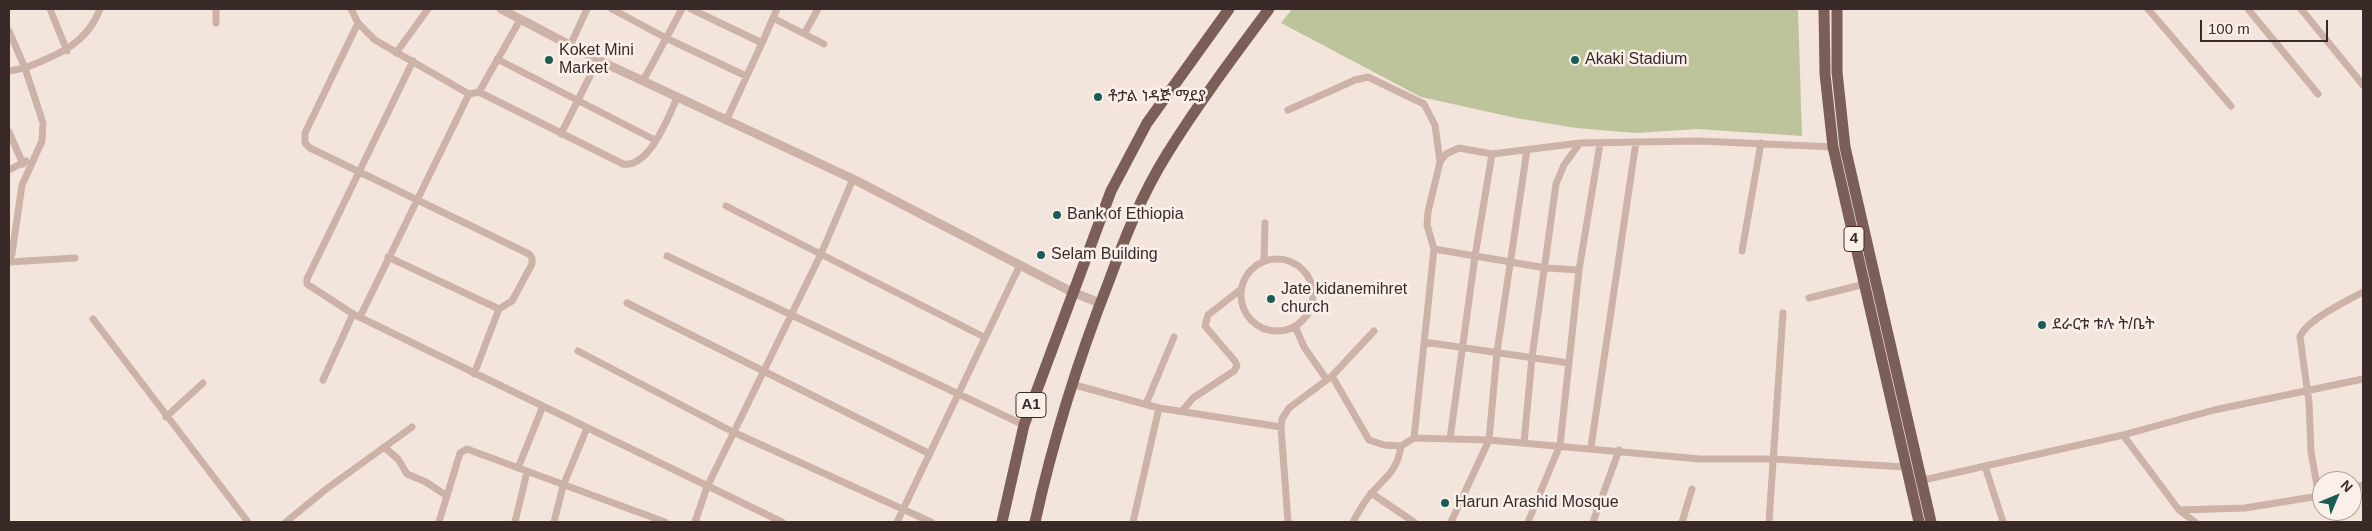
<!DOCTYPE html>
<html>
<head>
<meta charset="utf-8">
<style>
	body { margin:0 }
	#map { position:relative; width:2372px; height:531px; overflow:hidden; background:#f4e5dc; font-family:Helvetica,sans-serif }
	canvas { display:block }
	.frame { position:absolute; inset:0; border:10px solid #392a28; pointer-events:none }
	.north { position:absolute; left:2312px; top:471px; width:50px; height:50px; box-sizing:border-box; background:#fbf0e9; border:1px solid #ada19c; border-radius:50%; rotate:45deg; font-size:14px; font-weight:700; line-height:20px; text-align:center; color:#392a28 }
	.north::after { content:''; display:block; margin:auto; width:18px; height:22px; background:#1b5d56; clip-path:polygon(50% 0,100% 100%,50% 72%,0 100%) }
	.scale { position:absolute; left:2200px; top:20px; width:128px; height:22px; box-sizing:border-box; border:2px solid #392a28; border-top:0; padding-left:6px; font-size:15px; line-height:18px; white-space:nowrap; color:#392a28; -webkit-text-stroke:4px #fbf0e9; paint-order:stroke }
</style>
</head>
<body>
<div id="map">
<canvas width="2372" height="531"></canvas>
<div class="frame"></div>
<div class="north">N</div>
<div class="scale">100 m</div>
</div>
<script>
const context = document.querySelector('canvas').getContext('2d');
context.lineJoin = 'round';
function fillPath(path, color) {
  context.fillStyle = color;
  context.fill(path, 'evenodd');
}
function strokePath(path, color, width, dash) {
  context.strokeStyle = color;
  context.lineWidth = width;
  context.lineCap = dash ? 'butt' : 'round';
  context.setLineDash(dash || []);
  context.stroke(path);
}
function label(font, color, halo, rows, align = 'center') {
  context.font = font + ' Helvetica,"Noto Sans Ethiopic",sans-serif';
  context.lineWidth = 5;
  context.setLineDash([]);
  context.textBaseline = 'middle';
  context.strokeStyle = halo;
  context.fillStyle = color;
  for (const [text, x, y, turn = 0] of rows) {
    context.save();
    context.translate(x, y);
    context.rotate((+turn || 0) * Math.PI / 180);
    context.textAlign = isNaN(turn) ? turn : align;
    if (halo) context.strokeText(text, 0, 0);
    context.fillText(text, 0, 0);
    context.restore();
  }
}
const green = new Path2D(`
	M1292,9H1798L1802,136L1697,129L1636,133L1576,128L1516,118L1421,97L1281,23Z`);
const minor = new Path2D(`
	M50,9L67,51
	M351,9L358,23L375,40L469,94L360,317
	M612,9L666,38L746,76
	M691,9L762,43L726,121
	M2148,9L2231,106
	M2248,9L2318,94
	M2301,9L2363,85
	M773,18L824,44
	M216,23V9
	M358,23L305,133V143L310,148L529,254L532,258V264L512,301L499,309L388,257
	M9,31L25,68L9,71
	M804,34L818,9
	M762,43L777,9
	M570,46L587,9
	M396,53L428,9
	M497,59L655,140
	M413,61L307,279V284L353,314L782,522
	M643,81L682,9
	M479,92L623,164C649,168 668,118 677,98
	M469,94L479,92L520,20
	M1288,110L1355,80L1368,77L1424,104L1435,125L1440,162L1428,212L1427,225L1434,249L1414,438
	M9,132L23,164
	M561,134L598,60
	M1440,162L1446,154L1459,148L1492,154L1580,143L1699,141L1833,147
	M9,170L26,161
	M726,206L984,337
	M1434,249L1546,268L1579,270
	M1742,251L1761,143
	M667,256L1024,425
	M1241 295a36 36 0 1 1 72 0a36 36 0 1 1-72 0Z
	M9,260L12,254L22,185L42,141L43,123L25,68C57,55 87,44 100,9
	M1264,260L1265,223
	M9,262L75,258
	M1809,298L1865,284
	M627,303L930,454
	M93,319L248,522
	M1295,326L1304,347L1327,380
	M1424,342L1569,363
	M578,351L733,432L931,522
	M474,374L499,309
	M1332,376L1369,440L1384,445L1401,446L1414,438L1489,440L1700,459H1774L1905,467
	M323,380L353,314
	M1071,384L1159,408L1281,427L1288,522
	M1146,404L1174,337
	M1182,411L1193,398L1234,371L1237,366L1235,361L1205,326L1208,315L1240,290
	M166,417L203,383
	M1281,427L1282,419L1289,408L1332,376L1374,331
	M2123,435L2179,510L2195,522
	M1450,439L1475,256L1492,154
	M1524,443L1532,357L1556,184L1564,165L1580,143
	M384,447L398,459L407,474L426,482L447,496
	M1591,447L1636,142
	M1985,466L2003,522
	M518,468L543,406
	M1919,481L2123,435L2214,410L2363,379
	M2352,488L2363,485
	M1371,493L1414,522
	M2322,495L2319,496L2311,452L2309,402L2300,337C2306,320 2347,301 2363,292
	M2179,510L2245,508L2319,496
	M286,522L325,490L412,427
	M439,522L460,453L467,449L665,522
	M515,522L527,472
	M554,522L563,486L587,428
	M695,522L707,487L821,254L853,179
	M897,522L1020,265
	M1133,522L1159,408
	M1353,522C1358,513 1363,503 1370,495C1386,476 1397,472 1401,446
	M1451,522L1489,440L1497,352L1527,150
	M1528,522L1560,445L1579,270L1600,144
	M1593,522L1619,450
	M1682,522L1692,489
	M1769,522L1783,313`);
const tertiary = new Path2D(`
	M501,9L598,60L853,179L1072,292L1100,303`);
const primary = new Path2D(`
	M1824,9L1825,74L1833,147L1919,522
	M1837,9V72L1845,147L1931,522
	M1002,522L1024,425L1111,191L1147,123L1229,9
	M1035,522C1053,440 1078,360 1109,281C1125,237 1142,194 1167,154C1198,104 1234,56 1269,9`);
const markers = [
	[549,60,5,"#1b5d56"],
	[1575,60,5,"#1b5d56"],
	[1098,97,5,"#1b5d56"],
	[1057,215,5,"#1b5d56"],
	[1041,255,5,"#1b5d56"],
	[1271,299,5,"#1b5d56"],
	[2042,325,5,"#1b5d56"],
	[1445,503,5,"#1b5d56"]
];
const shields = [
	[1854,239,20],
	[1031,405,30]
];
const shieldNames = [
	["4",1854,239],
	["A1",1031,405]
];
const poiNames = [
	["Koket Mini",559,51],
	["Market",559,69],
	["Akaki Stadium",1585,60],
	["ቶታል ነዳጅ ማደያ",1108,97],
	["Bank of Ethiopia",1067,215],
	["Selam Building",1051,255],
	["Jate kidanemihret",1281,290],
	["church",1281,308],
	["ደራርቱ ቱሉ ት/ቤት",2052,325],
	["Harun Arashid Mosque",1455,503]
];
fillPath(green, '#bdc49b');
strokePath(minor, '#cdb2a7', 7);
strokePath(tertiary, '#cdb2a7', 9);
strokePath(primary, '#7c5e58', 11);
for (const [x, y, r, color] of markers) {
  const dot = new Path2D();
  dot.arc(x, y, r, 0, 2 * Math.PI);
  context.fillStyle = color;
  context.fill(dot);
  strokePath(dot, '#fbf0e9', 2);
}
for (const [x, y, w] of shields) {
  const box = new Path2D();
  box.roundRect(x - w / 2, y - 12.5, w, 25, 4);
  context.fillStyle = '#fbf0e9';
  context.fill(box);
  strokePath(box, '#392a28', 1);
}
label('bold 15px', '#392a28', null, shieldNames);
label('16px', '#392a28', '#fbf0e9', poiNames, 'left');
</script>
</body>
</html>
